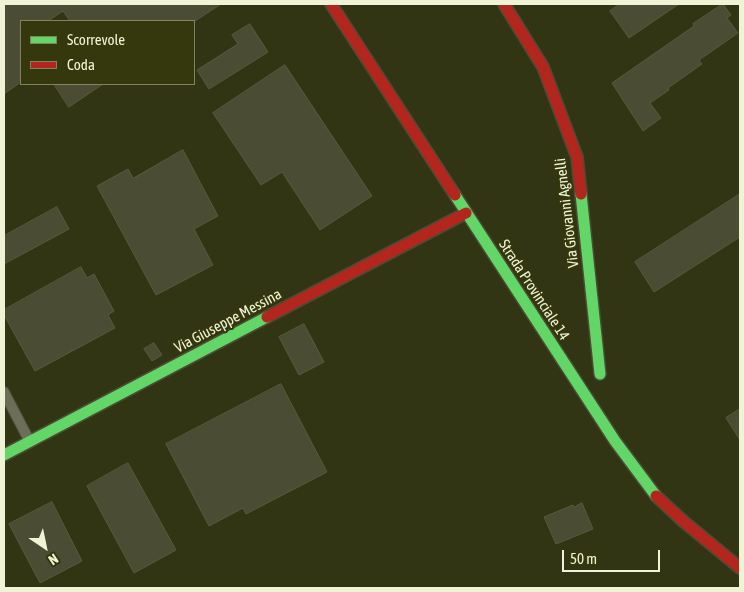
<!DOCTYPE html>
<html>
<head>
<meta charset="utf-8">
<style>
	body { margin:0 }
	#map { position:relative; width:744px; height:592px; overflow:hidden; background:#323513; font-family:"Asap Condensed",sans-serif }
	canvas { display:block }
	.frame { position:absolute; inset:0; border:5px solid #f0f4d6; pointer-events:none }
	.legend { position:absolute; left:20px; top:20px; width:175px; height:65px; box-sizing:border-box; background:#35370c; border:1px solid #80835d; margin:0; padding:6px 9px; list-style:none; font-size:15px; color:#f0f4d6 }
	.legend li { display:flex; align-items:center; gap:10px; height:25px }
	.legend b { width:25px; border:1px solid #80835d }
	.north { position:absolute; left:20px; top:522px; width:50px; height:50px; -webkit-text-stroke:4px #35370c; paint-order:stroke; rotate:146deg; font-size:14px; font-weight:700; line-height:20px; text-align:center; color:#f0f4d6 }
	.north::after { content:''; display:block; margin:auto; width:18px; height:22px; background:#f0f4d6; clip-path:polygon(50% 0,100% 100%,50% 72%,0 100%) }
	.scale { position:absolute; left:562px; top:550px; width:98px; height:22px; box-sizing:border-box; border:2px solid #f0f4d6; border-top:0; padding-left:6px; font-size:15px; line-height:18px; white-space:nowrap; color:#f0f4d6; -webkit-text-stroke:4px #35370c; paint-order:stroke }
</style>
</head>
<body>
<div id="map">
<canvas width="744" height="592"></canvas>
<div class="frame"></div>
<ul class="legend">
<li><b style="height:6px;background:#63d668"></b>Scorrevole</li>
<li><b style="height:6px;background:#b3261e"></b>Coda</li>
</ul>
<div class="north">N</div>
<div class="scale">50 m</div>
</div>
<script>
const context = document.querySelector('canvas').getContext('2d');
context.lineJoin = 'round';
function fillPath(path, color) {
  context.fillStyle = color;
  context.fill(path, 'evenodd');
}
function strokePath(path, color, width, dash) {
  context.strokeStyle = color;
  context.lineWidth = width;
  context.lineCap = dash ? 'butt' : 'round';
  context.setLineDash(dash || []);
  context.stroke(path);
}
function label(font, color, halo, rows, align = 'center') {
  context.font = font + ' "Asap Condensed",sans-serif';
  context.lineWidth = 4;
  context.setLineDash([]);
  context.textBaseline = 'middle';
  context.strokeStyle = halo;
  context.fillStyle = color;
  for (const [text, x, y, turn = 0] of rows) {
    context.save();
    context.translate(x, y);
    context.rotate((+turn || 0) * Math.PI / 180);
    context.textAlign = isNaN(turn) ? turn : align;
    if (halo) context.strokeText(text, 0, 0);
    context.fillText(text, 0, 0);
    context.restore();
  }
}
const building = new Path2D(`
	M4,4H221L195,21H70L63,11L48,21H21V82L4,94Z
	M620,4H679L629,38L610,11Z
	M723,4L731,15L727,18L738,33L699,60L702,64L668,88L669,90L650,103L661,118L643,131L612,83L694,26L693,24Z
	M250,24L268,52L209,89L197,70L238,44L232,35Z
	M285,65L372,196L320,230L282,172L261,185L213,113Z
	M54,84H103L69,107Z
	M183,150L218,216L194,229L213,265L156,295L97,186L128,169L133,178Z
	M740,194V237L654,292L635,262Z
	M57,207L69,229L4,264V236Z
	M81,267L87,278L94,274L114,311L108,315L115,328L35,371L4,315V310Z
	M304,324L324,362L299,375L279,337Z
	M154,343L162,355L152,361L144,349Z
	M281,384L327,472L246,514L243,508L209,526L166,444Z
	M740,409V440L726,418Z
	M128,463L176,550L134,573L87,486Z
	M52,502L82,561L40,583L9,524Z
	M582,503L593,529L556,544L544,517L573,505L574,507Z`);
const street = new Path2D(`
	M4,392L30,442`);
const fast = new Path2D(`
	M581,194L600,374
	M455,195L615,441L656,496
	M4,455L267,317`);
const jam = new Path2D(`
	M331,4L455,195
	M504,4L543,67L577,157L581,194
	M267,317L466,213
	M656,496L683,521L740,568`);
const streetNames = [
	["Via Giovanni Agnelli",567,213,-97],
	["Strada Provinciale 14",534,290,57],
	["Via Giuseppe Messina",228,321,-28]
];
fillPath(building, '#4a4d33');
strokePath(building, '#585a40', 1);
strokePath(street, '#4a4c34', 12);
strokePath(fast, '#4a4c34', 14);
strokePath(jam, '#4a4c34', 14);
strokePath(street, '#6c6e58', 10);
strokePath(fast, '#63d668', 11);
strokePath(jam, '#b3261e', 11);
label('15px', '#f0f4d6', '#35370c', streetNames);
</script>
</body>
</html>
